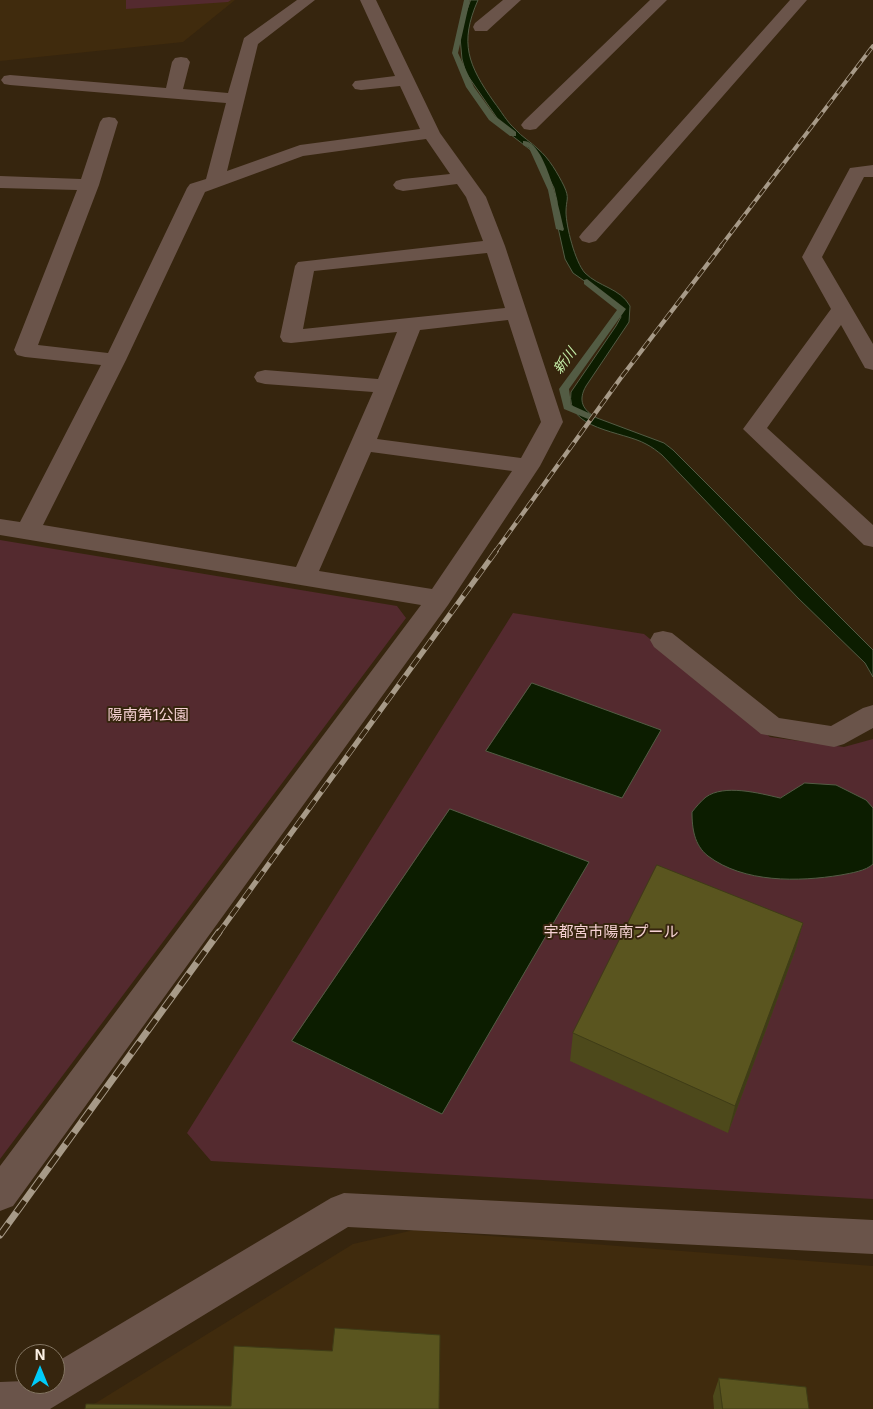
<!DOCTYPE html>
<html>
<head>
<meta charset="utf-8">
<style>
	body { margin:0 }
	#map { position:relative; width:873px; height:1409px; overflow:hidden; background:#36250e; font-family:Inter,sans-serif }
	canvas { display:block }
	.north { position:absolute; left:15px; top:1344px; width:50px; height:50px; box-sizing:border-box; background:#36250e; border:1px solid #847663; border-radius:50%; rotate:0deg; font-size:14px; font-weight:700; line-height:20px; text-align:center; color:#faefe2 }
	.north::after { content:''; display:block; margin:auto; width:18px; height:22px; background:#00cbf8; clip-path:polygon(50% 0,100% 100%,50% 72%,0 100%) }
</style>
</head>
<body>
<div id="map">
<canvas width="873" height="1409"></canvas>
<div class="north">N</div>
</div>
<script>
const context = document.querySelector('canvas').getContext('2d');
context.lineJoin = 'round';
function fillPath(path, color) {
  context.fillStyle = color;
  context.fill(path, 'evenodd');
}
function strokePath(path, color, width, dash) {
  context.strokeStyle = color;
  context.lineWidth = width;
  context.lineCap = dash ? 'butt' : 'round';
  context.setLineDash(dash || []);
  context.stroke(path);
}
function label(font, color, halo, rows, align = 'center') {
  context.font = font + ' Inter,"Noto Sans JP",sans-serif';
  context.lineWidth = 4;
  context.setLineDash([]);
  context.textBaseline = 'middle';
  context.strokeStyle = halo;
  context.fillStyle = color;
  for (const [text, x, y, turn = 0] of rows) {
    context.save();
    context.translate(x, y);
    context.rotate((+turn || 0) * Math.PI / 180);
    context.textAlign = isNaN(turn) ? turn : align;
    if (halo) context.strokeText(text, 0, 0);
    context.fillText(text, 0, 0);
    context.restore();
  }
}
const built = new Path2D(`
	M0,0H235L183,42L0,61Z
	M414,1230L873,1266V1409H86L353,1244Z`);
const green = new Path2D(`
	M126,0H231L228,2L126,9Z
	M0,540L397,606L406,618L0,1159Z
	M513,613L644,634L770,737L844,747L873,739V1199L211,1161L187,1133Z`);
const water = new Path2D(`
	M471,0H478C459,43 468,65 494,102C501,111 507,122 515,129C522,137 531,142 538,149C549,158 558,174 564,186C570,199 566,199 566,212C566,226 575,262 585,273C599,287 620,288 630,306L629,322L586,386C578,400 582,410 597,418L664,443L673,450L873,650V677L865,663L798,598L662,455C657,451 652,447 646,444C623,431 565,430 571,392L616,326L621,317L616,303L573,273L565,259L557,223V201L554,188L542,164L537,155L506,131L466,73L462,59L460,37L463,21Z
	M532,683L661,730L622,798L486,751Z
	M805,783L836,785L866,800L873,808V864C866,871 851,873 841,875C798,882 744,883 708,856C694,845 692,828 692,812C696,807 701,801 706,797C724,784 759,793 780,798Z
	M450,809L589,862L442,1114L292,1041Z`);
const stream = new Path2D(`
	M464,0H470L458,53L474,87L495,116L516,132V136H510L489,120L466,87L452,53Z
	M523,141C545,139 560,212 564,229L563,231L556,229L548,190L529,148L523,145Z
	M587,279L626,309L569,389L571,405L591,414L593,416L588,419L564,409L559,389L617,310L584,284V280Z`);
const street = new Path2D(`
	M297,0H315L258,44L227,171L300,145L420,129L400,86L361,90L355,89L352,85L355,81L395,76L360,0H376L440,133L486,197L505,246L563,422L540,466L448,605L13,1206L0,1211V1166L421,605L0,535V519L20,522L101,365L25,357L17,355L14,350L77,190L0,188V176L81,179L100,122L103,118L109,117L115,118L118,122L99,185L38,345L108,353L187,188L190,184L206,179L226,103L10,85L4,84L1,80L4,76L10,75L166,88L172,62L175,58L181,57L187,58L190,62L183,89L228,93L244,38ZM426,139L450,174L403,179L396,181L393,185L396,189L403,191L457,184L466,197L483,241L298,262L295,266L280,337L283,342L291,343L397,332L378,379L265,370L257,372L254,377L257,382L265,384L373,392L296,567L43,525L126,360L205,192L303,156ZM487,253L505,308L303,329L314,271ZM508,320L541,422L521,458L377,439L420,330ZM371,452L512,471L432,589L319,571Z
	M503,0H521L487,31H475L473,27L475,23Z
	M650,0H667L536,129L530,130L524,129L521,125L524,121Z
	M790,0H807L596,241L589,243L582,241L579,237L582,233Z
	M873,165V177H864L822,257L873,344V370L865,368L841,325L767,428L873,525V547L864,545L743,429L831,309L802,257L850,168Z
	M663,631L672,633L779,718L831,726L863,708L873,705V728L844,744L834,747L761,734L654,647L650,640L654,633Z
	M344,1193L873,1220V1254L348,1227L50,1409H0V1382L25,1381V1384H55V1363L331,1198Z`);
const railFar3 = new Path2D(`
	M721,246L873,46`);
const railFar2 = new Path2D(`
	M495,552L620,379L722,245`);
const railFar1 = new Path2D(`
	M218,934L496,551`);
const rail = new Path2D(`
	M0,1235L219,932`);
const wall = new Path2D(`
	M803,923L795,951L728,1133L570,1061L573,1033Z
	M719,1378L809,1409H714L713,1396Z`);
const shadedWall = new Path2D(`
	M803,923L795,951L728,1133L735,1106Z`);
const building = new Path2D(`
	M657,865L803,923L735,1106L573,1033Z
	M335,1328L440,1335L439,1409H85L86,1404L231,1406L234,1346L332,1351Z
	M719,1378L806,1387L809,1409H723Z`);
const farWaternames = [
	["新川",565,361,-54]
];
const parkNames = [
	["陽南第1公園",148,715],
	["宇都宮市陽南プール",611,932]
];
fillPath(built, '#402b0d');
fillPath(green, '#542a2f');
fillPath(water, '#0c1d00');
strokePath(water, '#535c44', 1);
fillPath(stream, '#535c44');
fillPath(street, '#6a544a');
strokePath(railFar3, '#a79a88', 4);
strokePath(railFar2, '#a79a88', 4.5);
strokePath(railFar1, '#a79a88', 5.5);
strokePath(rail, '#a79a88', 7);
strokePath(railFar3, '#36250e', 2.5, [8]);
strokePath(railFar2, '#36250e', 3, [9]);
strokePath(railFar1, '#36250e', 4, [11]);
strokePath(rail, '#36250e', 5, [14]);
fillPath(wall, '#4d491b');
fillPath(shadedWall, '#3f3c16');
fillPath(building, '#5a551f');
strokePath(building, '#3f3c16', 1);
label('italic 14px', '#c6f0a9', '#36250e', farWaternames);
label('15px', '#f7d2d4', '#36250e', parkNames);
</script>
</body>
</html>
